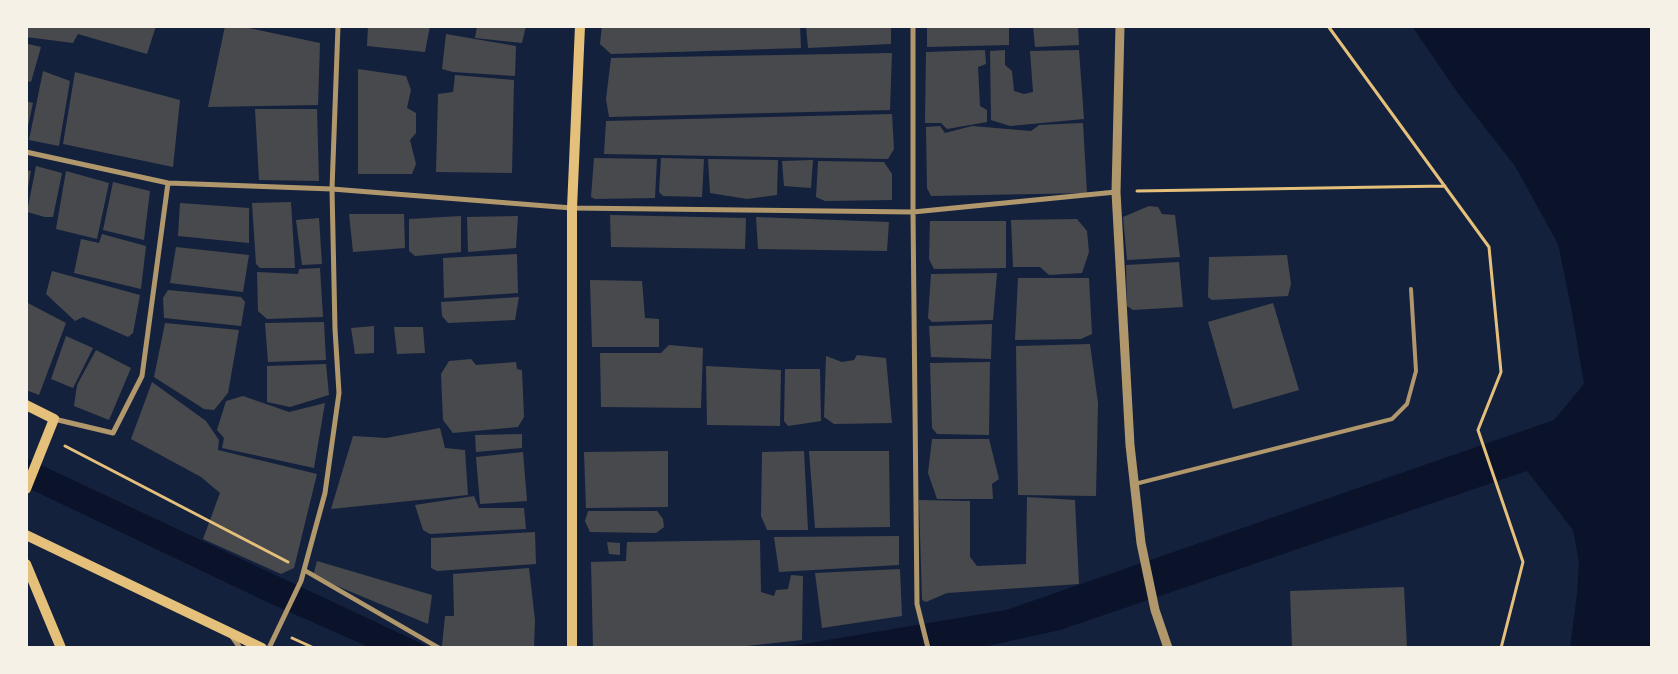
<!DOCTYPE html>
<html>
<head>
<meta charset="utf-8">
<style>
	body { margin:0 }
	#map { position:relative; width:1678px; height:674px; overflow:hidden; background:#14213d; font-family:Inter,sans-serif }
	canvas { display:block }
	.frame { position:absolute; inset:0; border:28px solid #f6f1e7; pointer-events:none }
</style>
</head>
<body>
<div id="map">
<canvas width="1678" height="674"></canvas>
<div class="frame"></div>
</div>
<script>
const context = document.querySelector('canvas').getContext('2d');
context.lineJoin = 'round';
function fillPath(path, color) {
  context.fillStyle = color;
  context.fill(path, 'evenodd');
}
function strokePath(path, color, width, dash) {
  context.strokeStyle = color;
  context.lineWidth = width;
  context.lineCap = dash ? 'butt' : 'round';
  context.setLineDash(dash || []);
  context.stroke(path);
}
const water = new Path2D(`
	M1412,26H1652V648H1570L1577,593L1579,563L1573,530L1527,471L1060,630L979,648H780L1006,610L1554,420L1584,384L1571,307L1558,244L1515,166L1457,92Z
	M26,458L431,648H371L269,603L26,487Z`);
const building = new Path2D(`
	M26,26H156L147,54L78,34L73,43L26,37Z
	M225,26H239L320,43L318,105L208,107Z
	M368,26H430L425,52L367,46Z
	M477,26H526L522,43L475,38Z
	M602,26H800L801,48L611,54L600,44Z
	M806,26H891V44L808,48Z
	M927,26H1009V45L927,47Z
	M1033,26H1078L1079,45L1035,47Z
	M446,34L516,46L515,76L453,72L442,69Z
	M28,44L41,47L31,82L26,81V49Z
	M985,50L986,64L978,67L980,106L987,110V122L947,129L941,123H925L926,52Z
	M1005,50V65L1012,71L1014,91L1024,94L1033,92L1030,51L1079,50L1084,119L1010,126L991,120L990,51Z
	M892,53L890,110L609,117L606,99L611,58Z
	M358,69L406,76L411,90L407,108L416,113V133L410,140L416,164L412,174H358Z
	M43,71L70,81L59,146L29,140Z
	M75,72L180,100L173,167L63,144Z
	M455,75L514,80L512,173L436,172L438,94L453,92Z
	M26,101L33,103L27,131H26Z
	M255,109H317L319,181L259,180Z
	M892,114L894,149L888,159L604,154L606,121Z
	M1083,123L1087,193L931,196L927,188L926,127L940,126L945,133L972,126L1031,131L1039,125Z
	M594,158L657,159L655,198L595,199L591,197Z
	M661,158L704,159L702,197L663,196L659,192Z
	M708,159L778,160L777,195L747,199L710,193Z
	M813,160L811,188L784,186L782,161Z
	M818,161L884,162L892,174V200L825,201L816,197Z
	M36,166L62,173L53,217H45L27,212Z
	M26,170L31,171L27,193H26Z
	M66,171L109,183L97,239L56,229Z
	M113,182L150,191L144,240L103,230Z
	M291,202L295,268H260L256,264L252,203Z
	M180,203L249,208V243L178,236Z
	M1149,206L1158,207L1162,214L1175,215L1180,257L1127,260L1123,217Z
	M349,214H404L405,248L353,252Z
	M610,215L746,218L745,249L611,247Z
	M461,216V252L415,256L409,251V219Z
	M518,216L516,248L468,252L467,217Z
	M756,217L889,222L887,251L758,249Z
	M319,218L322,264L302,265L296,220Z
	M1077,219L1087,231L1089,252L1082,273L1049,275L1040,267H1013L1011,220Z
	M930,221H1006V268L934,269L929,259Z
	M102,234L146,246L141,289L74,273L81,239L99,243Z
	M176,247L249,255L243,292L170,283Z
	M517,254L518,293L444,298L443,258Z
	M1287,255L1291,284L1288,296L1212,300L1208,297L1209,257Z
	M1179,262L1183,307L1133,310L1127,306L1126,265Z
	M320,268L323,317L267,319L258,311L257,272L298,274L299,269Z
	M52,271L140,295L133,333L128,337L83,317L75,321L46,294Z
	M997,273L993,320L932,322L928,318L931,274Z
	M1018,278H1089L1092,334L1081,339L1015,340Z
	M590,280L642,281L645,318L659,319V347H592Z
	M168,290L241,297L245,302L241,326L164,318L163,298Z
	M519,297L515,320L448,323L442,316L441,302Z
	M26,302L66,323L39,395L26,390Z
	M1273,303L1299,390L1233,409L1208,322Z
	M324,322L326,360L268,362L265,323Z
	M165,323L239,330L228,393L214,410L204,409L154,377Z
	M992,324L991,359L931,357L929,326Z
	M374,326V353L355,354L351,328Z
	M394,327H423L425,353L397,354Z
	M66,336L93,348L73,388L51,379Z
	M1090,344L1098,403L1096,496L1018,495L1016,346Z
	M669,345L703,348L701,408L601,407L600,353H661Z
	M96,350L131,368L109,420L74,406L77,385Z
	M857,355L886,358L892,423L834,424L824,417L826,356L842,362L854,360Z
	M471,359L476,365L516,362L517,369L522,370L524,417L518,427L453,433L443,420L441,374L449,361Z
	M990,362L989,435L937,434L932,428L930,363Z
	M326,364L329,395L290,407L267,402V366Z
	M706,366L781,370L780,426L707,425Z
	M785,369H820L821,421L788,426L784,421Z
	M152,382L206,421L219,440L218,450L317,474L294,568L281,574L203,539L220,493L201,477L131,439Z
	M243,396L289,412L325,403L314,468L222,448L224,438L217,430L226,401Z
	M440,428L445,448L465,450L468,495L331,509L353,436L386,438Z
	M522,434V448L476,452L475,435Z
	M932,439H989L999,479L992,484L993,499H937L928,473Z
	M668,451V507L586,508L584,452Z
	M804,451L808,530H767L761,516L762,452Z
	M809,451H889L890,527L815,528Z
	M523,452L527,501L480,504L476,457Z
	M474,496L479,508H524L526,529L430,534L423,530L415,505Z
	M1027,497L1075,500L1079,584L947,593L926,602L922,600L919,500L970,501V557L977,566L1026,564Z
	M588,511H657L663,519L664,527L656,533L590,532L585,521Z
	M535,532L536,564L437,571L431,568V538Z
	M899,536V565L779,572L774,537Z
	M760,540L761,592L774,596L776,590L788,589L791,575L803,576L802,640L728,648H593L591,562L626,561L627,542Z
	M607,542L620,543V555L609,554Z
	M317,561L432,595L428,624L313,576Z
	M529,568L535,620L534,648H448L442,646L445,616H454L453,574Z
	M900,569L902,616L822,628L815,573Z
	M1404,587L1407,648H1292L1290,591Z`);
const path = new Path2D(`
	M1328,26L1489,247L1501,372L1478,430L1523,562L1501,648
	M1137,191L1445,186
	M65,446L288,562
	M292,638L314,648`);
const service = new Path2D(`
	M1135,484L1392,419L1407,404L1416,371L1411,289`);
const pedestrian = new Path2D(`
	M304,570L439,648`);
const minor = new Path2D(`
	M913,26V212L917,604L928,648
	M26,152L168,183L332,189L572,208L913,212L1116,192
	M54,419L113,433L142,376L168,183
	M231,635L240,648
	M269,648L301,581L325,493L339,393L335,329L332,189L338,26`);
const tertiary = new Path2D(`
	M1120,26L1116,192L1130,445L1141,543L1155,610L1168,648`);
const secondary = new Path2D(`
	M26,405L54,419L26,489
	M26,535L262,648
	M26,564L61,648
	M572,648V208L580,26`);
fillPath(water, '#0b132b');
fillPath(building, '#48494c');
strokePath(path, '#e5c07b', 3);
strokePath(service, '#b1986c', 4);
strokePath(pedestrian, '#b1986c', 4.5);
strokePath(minor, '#b1986c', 5);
strokePath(tertiary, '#b1986c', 9);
strokePath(secondary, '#e5c07b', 10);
</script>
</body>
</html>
